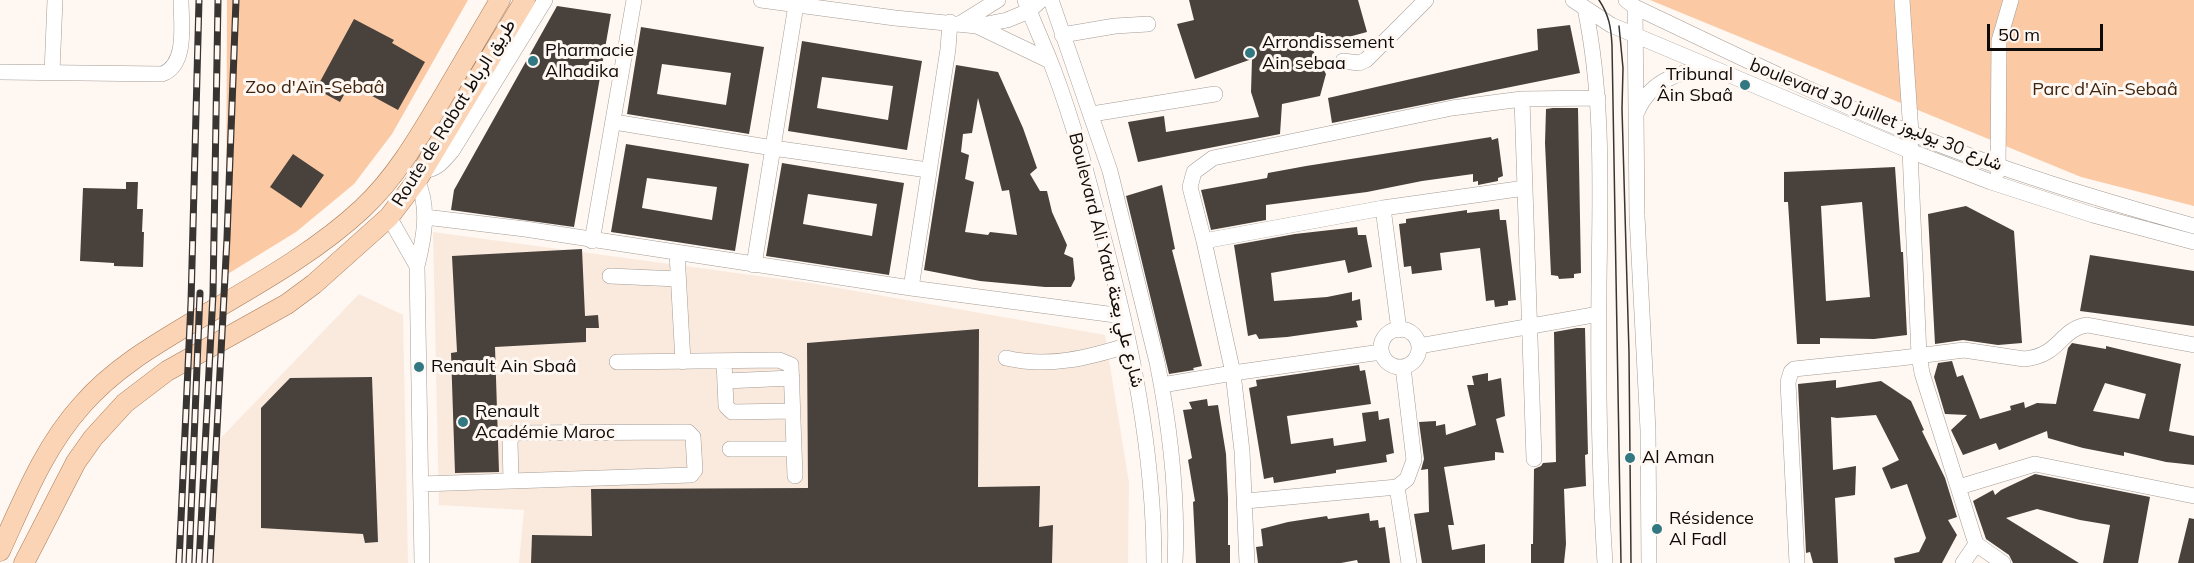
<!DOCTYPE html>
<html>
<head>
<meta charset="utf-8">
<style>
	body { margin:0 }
	#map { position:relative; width:2194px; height:563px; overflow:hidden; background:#fff7f2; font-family:Mulish,sans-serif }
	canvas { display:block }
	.scale { position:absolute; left:1987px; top:24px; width:116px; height:27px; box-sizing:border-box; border:3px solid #0e0b09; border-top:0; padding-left:8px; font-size:18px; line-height:21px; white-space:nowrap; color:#0e0b09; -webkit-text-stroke:4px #fff7f2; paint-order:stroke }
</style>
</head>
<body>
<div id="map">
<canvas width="2194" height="563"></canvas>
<div class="scale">50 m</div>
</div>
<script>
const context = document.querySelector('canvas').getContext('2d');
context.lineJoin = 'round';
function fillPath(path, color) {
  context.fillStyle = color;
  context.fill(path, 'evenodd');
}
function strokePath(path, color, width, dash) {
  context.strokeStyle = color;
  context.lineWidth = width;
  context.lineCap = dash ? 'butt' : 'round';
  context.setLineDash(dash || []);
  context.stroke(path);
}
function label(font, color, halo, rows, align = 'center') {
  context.font = font + ' Mulish,Vazirmatn,sans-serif';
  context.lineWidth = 6;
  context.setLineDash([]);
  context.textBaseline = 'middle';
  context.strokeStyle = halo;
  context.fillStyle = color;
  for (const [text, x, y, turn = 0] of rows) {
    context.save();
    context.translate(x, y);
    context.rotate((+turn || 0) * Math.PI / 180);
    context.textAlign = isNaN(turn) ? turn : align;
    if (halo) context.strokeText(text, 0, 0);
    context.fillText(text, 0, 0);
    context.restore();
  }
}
const built = new Path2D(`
	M433,232L810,283L1105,335L1129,483L1128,563H519L524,510L439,505Z
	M359,294L403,315L408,563H211L215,444Z`);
const green = new Path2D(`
	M227,0H468L392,134L354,184L296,232L226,275Z
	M1650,0H2194V206L2081,177Z`);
const building = new Path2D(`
	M1189,0H1358L1367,32L1311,47L1326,74L1320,96L1282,104L1280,134L1138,162L1128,122L1164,116L1166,132L1259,117L1251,92L1252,59L1195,79L1177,24L1194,20Z
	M557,6L611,14L574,227L451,210L454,190Z
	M354,19L394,40L392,43L425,62L398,110L350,84L340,102L316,89Z
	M1570,25L1580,73L1332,123L1328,98L1538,50L1537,29Z
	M641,27L764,47L749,134L627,114ZM662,64L731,73L726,105L657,94Z
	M802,41L922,61L907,150L788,131ZM822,77L893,86L888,120L817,108Z
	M956,65L998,72L1023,128L1037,168L1030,174L1040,191H1047L1052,212L1067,245L1064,254L1073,258L1075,279L1071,287H1045L980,281L924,270ZM978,98L1002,191L1009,190L1017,235L990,232L988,235L965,232L974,182L965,179L969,155L961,152L963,134L972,133Z
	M1553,108H1578L1581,273L1574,274V278L1559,279L1558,276L1551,275L1545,143L1546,109Z
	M1491,137L1492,140L1498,138L1503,176L1498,178V181L1478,185V181L1473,182V174L1422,181L1367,192L1266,205V220L1211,230L1201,190L1267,178L1268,173L1306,166Z
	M626,144L749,164L735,251L611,232ZM647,178L717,187L712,220L642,208Z
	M293,154L324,175L301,208L270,187Z
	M782,163L904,183L889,275L766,256ZM808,194L877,204L872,236L803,224Z
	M1895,167L1901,252H1903L1907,335L1874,339L1820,338V344H1797L1788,202H1784V172ZM1862,202L1870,297L1826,301L1821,206Z
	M126,182H138L137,209H143L142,232H144L143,267L114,266V263L80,261L83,188L126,189Z
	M1162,185L1175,249L1172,250L1202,366L1193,368L1194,370L1169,374L1126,196Z
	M1966,206L2014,231L2022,343L1998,345L1963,340L1935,344L1928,214Z
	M1499,209L1500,220H1506L1516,300L1508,301V305L1495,307L1494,300L1486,301L1480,248L1440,253L1442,270L1412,274L1411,266L1404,267L1399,224L1406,223V219L1467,210V213Z
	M1357,227L1358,235H1366L1372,267L1348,273L1345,260L1271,273L1274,301L1327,297L1352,292V301L1360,299L1362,320L1356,321L1358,327L1287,337L1259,339L1256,334L1248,336L1234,245L1295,234Z
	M582,249L585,316L598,315L599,328H586V342L495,347L499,472L455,473L451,353L457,352L452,256Z
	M2090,255L2194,271V326L2080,311Z
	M1577,328H1585L1588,454L1585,455L1586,486L1564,489L1566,544L1564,563H1531V544H1533L1534,469L1541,466L1543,463L1556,462L1554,332Z
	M979,329L978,487L1040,486L1039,527L1053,525L1052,563H531L532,535L592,536L591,489L808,488L807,343Z
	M2072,343L2106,349V346L2181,364L2169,431L2194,436V465L2166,462L2124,452V456L2083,448L2048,438L2047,431L1999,450L1996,443L1963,455L1951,430L1967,415L1945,414L1934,377L1938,363L1952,361L1957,377L1963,375L1980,419L2011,410L2010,406L2024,402L2025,408L2037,403L2056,404L2068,348ZM2105,383L2146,394L2139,419L2093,411Z
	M1359,365L1360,371L1365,370L1371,404L1287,416L1291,444L1333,438L1334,446L1366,441L1362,413L1378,411L1379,420L1389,418L1394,453L1386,455L1387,462L1336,470V473L1274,483L1273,477L1264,479L1249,388L1257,386L1256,380Z
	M1488,373V381L1501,378L1505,416L1496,419L1504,453L1495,452V460L1444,467L1454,525H1448L1452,550L1485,544V563H1422L1414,514L1429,512L1428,469L1421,470L1424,459L1419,422L1436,421V426L1445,424L1446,435L1476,425L1467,385H1474L1472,376Z
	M372,377L378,542L365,543L363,534L261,528V408L290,378Z
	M1836,380V388L1881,381L1911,401L1924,430L1922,431L1945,478L1957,517L1948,520L1957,535L1942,563H1895L1894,558L1919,552L1926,538L1907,484L1891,489L1882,468L1899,460L1876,415L1837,418L1831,417L1833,470L1856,466L1855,495L1835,498L1838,563H1813L1810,552L1806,553L1798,384Z
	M1207,399L1208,406L1218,405L1226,454L1228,498V545H1230V563H1196L1193,502L1195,501L1188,460L1192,458L1183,410L1192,409L1189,402Z
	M2035,474L2150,497L2138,563H2103L2110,525L2080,520L2037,509L2006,518L2079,563H2013L2009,555L1986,539L1973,501L1993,490L1995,495L2001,490Z
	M1369,513L1370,521L1378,520L1379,528L1385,527L1390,563H1358L1357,560L1341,563H1258L1256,547L1263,546L1261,529L1288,522L1327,516L1328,519Z
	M2189,518L2194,519V563H2178Z`);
const minor = new Path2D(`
	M761,0L895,18L977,26L1007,20L1029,11L1041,0
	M1025,0C1034,24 1045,47 1054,71C1074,124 1088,178 1102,232C1131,341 1154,450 1154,563
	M1051,0L1110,171L1157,362C1170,427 1178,497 1175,563
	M1573,0L1611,25L1910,151L1991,182L2093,215L2194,242
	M1626,0L1635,7C1725,50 1815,94 1908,132C2001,170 2097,199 2194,226
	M1902,0L1911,133L1910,151L1919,355L1922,373L1976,544L2003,563
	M1635,7L1637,216L1648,430L1649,563
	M1585,8C1604,99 1600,193 1599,285C1598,378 1599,471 1605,563
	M961,23L998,0
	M977,26L1050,61
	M1062,35L1115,26L1148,24
	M1343,61L1359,63L1366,60L1426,0
	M0,72L162,74C188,65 181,22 181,0
	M52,73L55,0
	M1522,99L1534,459
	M1637,112C1650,81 1682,68 1713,71
	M1092,114L1215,94
	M614,122L773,148L928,170
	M423,171C438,169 442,162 452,151L545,0
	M1998,172L1999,41L2011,0
	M417,180C430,208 424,238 417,266L422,563
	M1383,208L1399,330
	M389,217L417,266
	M425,217L525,229L911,288L1123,316
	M592,241L634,0
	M1204,241L1383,208L1525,188
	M677,253L683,362
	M754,265L796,5
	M610,276L678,279
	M911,288L948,49L950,22
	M1381 348a19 19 0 1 1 38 0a19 19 0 1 1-38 0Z
	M1419,346L1599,314
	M1006,358C1048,368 1088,358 1129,345
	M724,361L726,406L732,412L793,411
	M617,362L779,360L791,365L795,476
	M1403,367L1414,460L1407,479L1397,487L1409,563
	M725,381L792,378
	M1162,385L1233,373L1381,352
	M730,449H794
	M421,484L691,475L695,470L693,437L688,432L514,433L510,441L511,481
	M1959,487L2035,464L2194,496
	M1246,501L1397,487
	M1247,563L1242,451L1233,373L1204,241L1190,187L1194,172L1213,158L1452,108L1522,99L1598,98
	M1797,563L1788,382L1791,372L1794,369L1901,358L1964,350L2024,359C2060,356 2060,329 2087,325L2194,345
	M1963,563L1976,544`);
const major = new Path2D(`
	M0,551C23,501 44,447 82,405C114,368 156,344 198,319C254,286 315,253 363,208C395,178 418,139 440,102C460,68 480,34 500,0
	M24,563L76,462L93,438L125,403L167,371L287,304L314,284L389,217L417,180L525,0`);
const tram = new Path2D(`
	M1599,0C1609,15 1611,27 1612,45L1621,563
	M1619,26L1623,68L1622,109L1629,353L1631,563`);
const rail = new Path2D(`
	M179,563L191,302L199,0
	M189,563L200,293
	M199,563L213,294L218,0
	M210,563L227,238L236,0`);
const markers = [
	[1250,53,6,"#317883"],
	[533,61,6,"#317883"],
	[1745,85,6,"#317883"],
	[419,367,6,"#317883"],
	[463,422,6,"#317883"],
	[1630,458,6,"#317883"],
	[1657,529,6,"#317883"]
];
const poiNames = [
	["Arrondissement",1262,43],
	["Ain sebaa",1262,64],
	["Pharmacie",545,51],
	["Alhadika",545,72],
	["Tribunal",1733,75,"right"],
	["Âin Sbaâ",1733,96,"right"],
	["Renault Ain Sbaâ",431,367],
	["Renault",475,412],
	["Académie Maroc",475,433],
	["Al Aman",1642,458],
	["Résidence",1669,519],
	["Al Fadl",1669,540]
];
const parkNames = [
	["Zoo d'Aïn-Sebaâ",315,88],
	["Parc d'Aïn-Sebaâ",2105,90]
];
const streetNames = [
	["Route de Rabat طريق الرباط",454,113,-58],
	["boulevard 30 juillet شارع 30 يوليوز",1876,115,22],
	["Boulevard Ali Yata شارع علي يعتة",1106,260,76]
];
fillPath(built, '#faeade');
fillPath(green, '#fbcaa4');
fillPath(building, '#49423c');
strokePath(minor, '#a49c95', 16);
strokePath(major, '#a57b59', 21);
strokePath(minor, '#fff', 15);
strokePath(major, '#fad4b5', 20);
strokePath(tram, '#383432', 1.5);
strokePath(rail, '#383432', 7);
strokePath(rail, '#fff7f2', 4.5, [14]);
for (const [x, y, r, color] of markers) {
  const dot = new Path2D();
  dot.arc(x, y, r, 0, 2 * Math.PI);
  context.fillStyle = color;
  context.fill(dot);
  strokePath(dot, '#fff7f2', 2);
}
label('18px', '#0e0b09', '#fff7f2', poiNames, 'left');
label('18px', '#3f250f', '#fff7f2', parkNames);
label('18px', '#0e0b09', '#fff7f2', streetNames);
</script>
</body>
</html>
